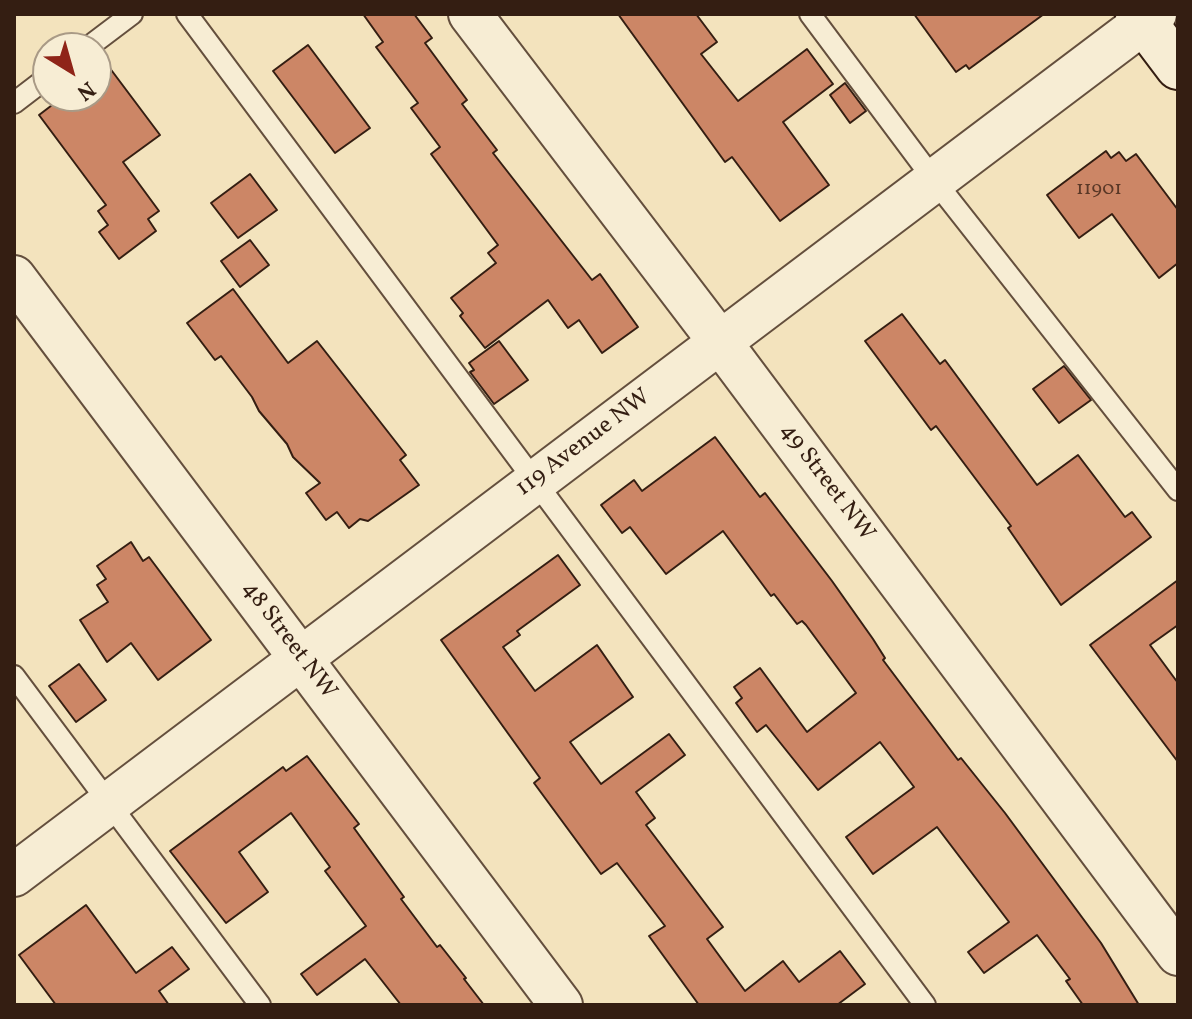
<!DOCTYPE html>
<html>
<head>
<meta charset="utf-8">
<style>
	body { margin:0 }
	#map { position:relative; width:1192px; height:1019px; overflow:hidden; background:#f3e3bd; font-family:Vollkorn,serif }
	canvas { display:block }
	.frame { position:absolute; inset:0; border:16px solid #341e12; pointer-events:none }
	.north { position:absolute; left:32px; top:32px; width:80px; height:80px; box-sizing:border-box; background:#f7edd4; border:2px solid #a99a86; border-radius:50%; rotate:143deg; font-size:22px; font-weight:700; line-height:32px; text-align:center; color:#341e12 }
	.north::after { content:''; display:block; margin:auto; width:28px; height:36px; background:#8f2418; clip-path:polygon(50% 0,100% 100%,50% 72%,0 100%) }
</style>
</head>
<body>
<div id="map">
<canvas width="1192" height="1019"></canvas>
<div class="frame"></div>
<div class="north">N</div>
</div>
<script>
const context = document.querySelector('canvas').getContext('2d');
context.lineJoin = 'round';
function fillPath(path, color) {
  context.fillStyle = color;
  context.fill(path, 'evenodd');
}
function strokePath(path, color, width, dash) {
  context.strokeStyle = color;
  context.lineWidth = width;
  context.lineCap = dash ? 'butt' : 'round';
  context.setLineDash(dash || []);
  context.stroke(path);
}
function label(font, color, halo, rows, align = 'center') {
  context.font = font + ' Vollkorn,serif';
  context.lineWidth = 6;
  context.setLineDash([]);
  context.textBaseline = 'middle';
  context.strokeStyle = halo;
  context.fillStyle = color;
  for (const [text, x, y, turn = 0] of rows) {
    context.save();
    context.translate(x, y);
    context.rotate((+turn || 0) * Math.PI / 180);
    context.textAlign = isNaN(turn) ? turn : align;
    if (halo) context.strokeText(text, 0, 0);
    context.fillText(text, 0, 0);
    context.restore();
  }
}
const building = new Path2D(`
	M363,14H414L432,38L425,43L467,100L462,104L497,150L493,153L592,280L600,274L638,327L602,353L579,320L568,328L548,300L485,348L460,316L463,313L451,298L496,263L488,253L498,245L431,154L440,147L411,108L418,103L376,47L383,42Z
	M618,14H696L717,42L701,54L738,101L807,49L833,84L783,122L829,185L780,221L732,157L725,162Z
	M914,14H1044L969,69L966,65L956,72Z
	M308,45L370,128L335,153L273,71Z
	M100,55L160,135L123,162L159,211L148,219L156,231L119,259L99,232L108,225L98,211L106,205L39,115L64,96H96V58Z
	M845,83L866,111L850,123L830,95Z
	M1106,151L1111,158L1119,152L1126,161L1136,154L1178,210V263L1159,278L1112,214L1079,238L1047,195Z
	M250,174L277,210L238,238L211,203Z
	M250,240L269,265L240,287L221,261Z
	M233,289L288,363L317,341L406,455L400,460L419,485L368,521L360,519L349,528L337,512L326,520L306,493L320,483L293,457L287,444L259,411L252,397L221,356L215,360L187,323Z
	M902,314L940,364L945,360L1037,485L1078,455L1125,517L1132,512L1151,537L1061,605L1008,528L1011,526L936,426L931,430L865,341Z
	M499,341L528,380L494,404L470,372L474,370L469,363Z
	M1064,366L1091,400L1059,423L1033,389Z
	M715,437L760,497L765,493L832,581L873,639L885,658L883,660L958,760L961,758L1005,813L1101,943L1139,1005H1083L1066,981L1070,979L1037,935L984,973L968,952L1009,922L937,827L873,874L846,837L914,787L880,742L818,790L766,725L757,732L736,703L742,698L734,687L760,668L807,732L856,693L806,625L802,621L797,624L774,594L771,596L723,531L666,574L630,527L622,533L601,505L634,480L642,491Z
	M131,542L143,561L149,557L211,640L158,680L131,643L107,662L80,620L108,602L97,585L106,579L97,566Z
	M558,555L580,585L517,631L520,635L503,647L535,691L597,645L633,697L570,742L601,784L669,734L685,755L636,792L655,818L646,825L723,927L707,939L745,991L783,961L799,982L840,951L865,984L837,1005H699L649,936L665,926L617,863L601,874L534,783L540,778L441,640Z
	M1178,580V625L1150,645L1178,683V762L1090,645Z
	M79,664L106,700L76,722L49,686Z
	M307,756L359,824L354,828L404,897L401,899L437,947L440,945L466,978L464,979L484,1005H401L365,959L317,995L301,974L366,926L325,871L330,867L291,813L239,852L268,892L226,923L170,851L283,767L286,771Z
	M86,905L136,973L172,947L189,969L159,991L169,1005H56L19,955Z`);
const lane = new Path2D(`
	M187,14L925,1005
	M810,14L934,180L1178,490
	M87,48L132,14
	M14,103L48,77
	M14,676L260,1005`);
const street = new Path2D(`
	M470,14L720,342L1178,954
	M14,277L561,1005
	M14,875L1155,14`);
const secondary = new Path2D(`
	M1138,14L1178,67`);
const numberNames = [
	["11901",1099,190]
];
const streetNames = [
	["119 Avenue NW",584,444,-37],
	["49 Street NW",826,483,53],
	["48 Street NW",288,641,53]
];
fillPath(building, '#cc8666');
strokePath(building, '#341e12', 2);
strokePath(lane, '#644f3d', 24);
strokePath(street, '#644f3d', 46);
strokePath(secondary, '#341e12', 48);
strokePath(lane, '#f7edd4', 20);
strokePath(street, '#f7edd4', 42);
strokePath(secondary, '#f7edd4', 44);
label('20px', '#5a3827', null, numberNames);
label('24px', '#341e12', '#f7edd4', streetNames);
</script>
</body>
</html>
